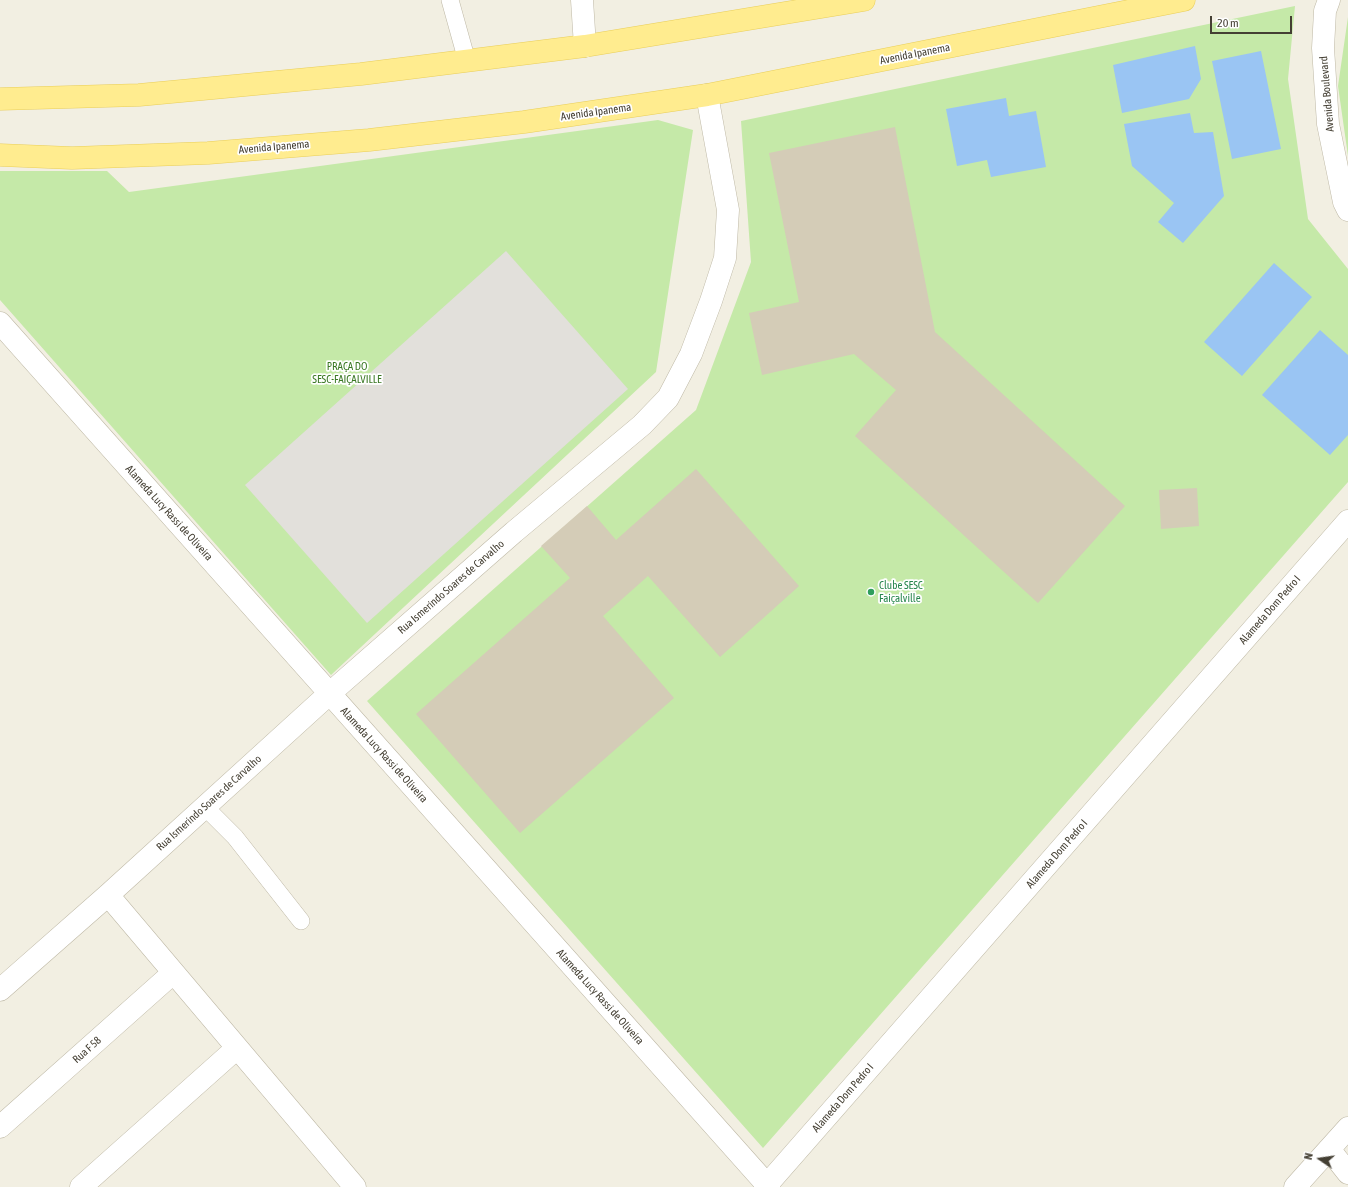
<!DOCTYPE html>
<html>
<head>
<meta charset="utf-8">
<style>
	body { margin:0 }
	#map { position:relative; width:1348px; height:1187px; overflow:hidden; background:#f2efe2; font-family:"Asap Condensed",sans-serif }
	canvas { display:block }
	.north { position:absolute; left:1300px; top:1139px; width:40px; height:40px; -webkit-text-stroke:3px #fff; paint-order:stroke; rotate:283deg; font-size:11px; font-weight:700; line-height:16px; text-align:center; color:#443f33 }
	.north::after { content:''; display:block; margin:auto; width:14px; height:18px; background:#443f33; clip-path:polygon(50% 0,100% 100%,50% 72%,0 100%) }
	.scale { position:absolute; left:1210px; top:16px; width:82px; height:18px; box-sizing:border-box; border:2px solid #443f33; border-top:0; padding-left:5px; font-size:12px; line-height:14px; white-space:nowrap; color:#443f33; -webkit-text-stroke:3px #fff; paint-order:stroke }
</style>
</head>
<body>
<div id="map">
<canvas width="1348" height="1187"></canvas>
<div class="north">N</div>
<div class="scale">20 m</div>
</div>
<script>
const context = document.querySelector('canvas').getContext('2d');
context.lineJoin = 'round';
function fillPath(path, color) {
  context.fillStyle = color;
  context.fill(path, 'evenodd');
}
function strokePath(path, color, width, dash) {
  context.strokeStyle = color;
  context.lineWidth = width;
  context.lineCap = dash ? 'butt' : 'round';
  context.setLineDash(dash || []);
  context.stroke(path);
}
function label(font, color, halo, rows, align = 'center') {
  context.font = font + ' "Asap Condensed",sans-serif';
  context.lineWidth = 3.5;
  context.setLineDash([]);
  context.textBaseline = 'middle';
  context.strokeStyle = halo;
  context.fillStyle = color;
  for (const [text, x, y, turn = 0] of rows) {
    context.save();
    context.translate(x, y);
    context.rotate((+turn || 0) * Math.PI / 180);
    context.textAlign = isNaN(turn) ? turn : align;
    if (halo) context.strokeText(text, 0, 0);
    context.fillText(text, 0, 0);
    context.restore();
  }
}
const green = new Path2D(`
	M1295,6L1288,79L1308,219L1348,269V482L763,1148L367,701L696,410L751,262L741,121Z
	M1348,17V156L1338,86Z
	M658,120L693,130L656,372L331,675L0,300V171H107L129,192Z`);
const parking = new Path2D(`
	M506,251L628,389L367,623L245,485Z`);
const water = new Path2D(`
	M1195,46L1201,79L1189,99L1122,113L1113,65Z
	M1261,51L1281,149L1232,159L1212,61Z
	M1006,98L1009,116L1036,111L1046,167L991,177L987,160L957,166L946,109Z
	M1190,113L1194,133L1213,132L1224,196L1183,243L1158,222L1174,203L1132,166L1124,124Z
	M1274,263L1312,297L1242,376L1204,342Z
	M1320,330L1348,355V435L1330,455L1262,395Z`);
const building = new Path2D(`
	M895,127L935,332L1125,506L1038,603L855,436L896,390L854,354L762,375L749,313L799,302L769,153Z
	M696,469L799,586L720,657L648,576L603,616L674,698L520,833L416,714L570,578L541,546L587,506L616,540Z
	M1197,488L1199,526L1161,529L1159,490Z`);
const lane = new Path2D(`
	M450,0L467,61
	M205,807L235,837L301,921`);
const street = new Path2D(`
	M582,0L585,46
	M1329,0L1325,11L1323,48L1328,124L1344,202L1348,210
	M0,323L769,1187
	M108,895L355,1187
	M0,990L108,895L329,694L514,532L642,425L668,398L691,354L711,301L725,258L728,210L707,95
	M0,1127L173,973
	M1329,1149L1348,1173
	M81,1187L237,1048
	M765,1187L1348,521
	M1295,1187L1348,1128`);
const primary = new Path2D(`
	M0,99L139,95L361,74L585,46L864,0
	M0,155L72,158L208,153L369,140L524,122L707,95L1184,0`);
const markers = [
	[871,592,4,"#2e9e5b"]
];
const streetNames = [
	["Avenida Ipanema",915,54,-11],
	["Avenida Boulevard",1327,94,-95],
	["Avenida Ipanema",596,112,-8],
	["Avenida Ipanema",274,147,-5],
	["Alameda Lucy Rassi de Oliveira",169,513,48],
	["Rua Ismerindo Soares de Carvalho",451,587,-41],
	["Alameda Dom Pedro I",1270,610,-49],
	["Alameda Lucy Rassi de Oliveira",384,755,48],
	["Rua Ismerindo Soares de Carvalho",209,803,-42],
	["Alameda Dom Pedro I",1057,854,-49],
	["Alameda Lucy Rassi de Oliveira",600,997,48],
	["Rua F 58",87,1050,-42],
	["Alameda Dom Pedro I",843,1098,-49]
];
const parkNames = [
	["PRAÇA DO",347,367],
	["SESC-FAIÇALVILLE",347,380]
];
const leisureNames = [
	["Clube SESC",879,586],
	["Faiçalville",879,599]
];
fillPath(green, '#c5e9a8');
fillPath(parking, '#e2e0db');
fillPath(water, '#9ac5f3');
fillPath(building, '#d4ccb7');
strokePath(lane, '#beb8a5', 18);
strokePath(street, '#beb8a5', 23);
strokePath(primary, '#e9ce5a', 23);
strokePath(lane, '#fff', 17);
strokePath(street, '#fff', 22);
strokePath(primary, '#ffec8f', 22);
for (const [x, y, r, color] of markers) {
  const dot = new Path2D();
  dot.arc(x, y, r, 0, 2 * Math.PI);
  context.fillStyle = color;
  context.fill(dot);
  strokePath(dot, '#fff', 1.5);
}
label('11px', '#443f33', '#fff', streetNames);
label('11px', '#3a7824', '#fff', parkNames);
label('11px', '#27864d', '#fff', leisureNames, 'left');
</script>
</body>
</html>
